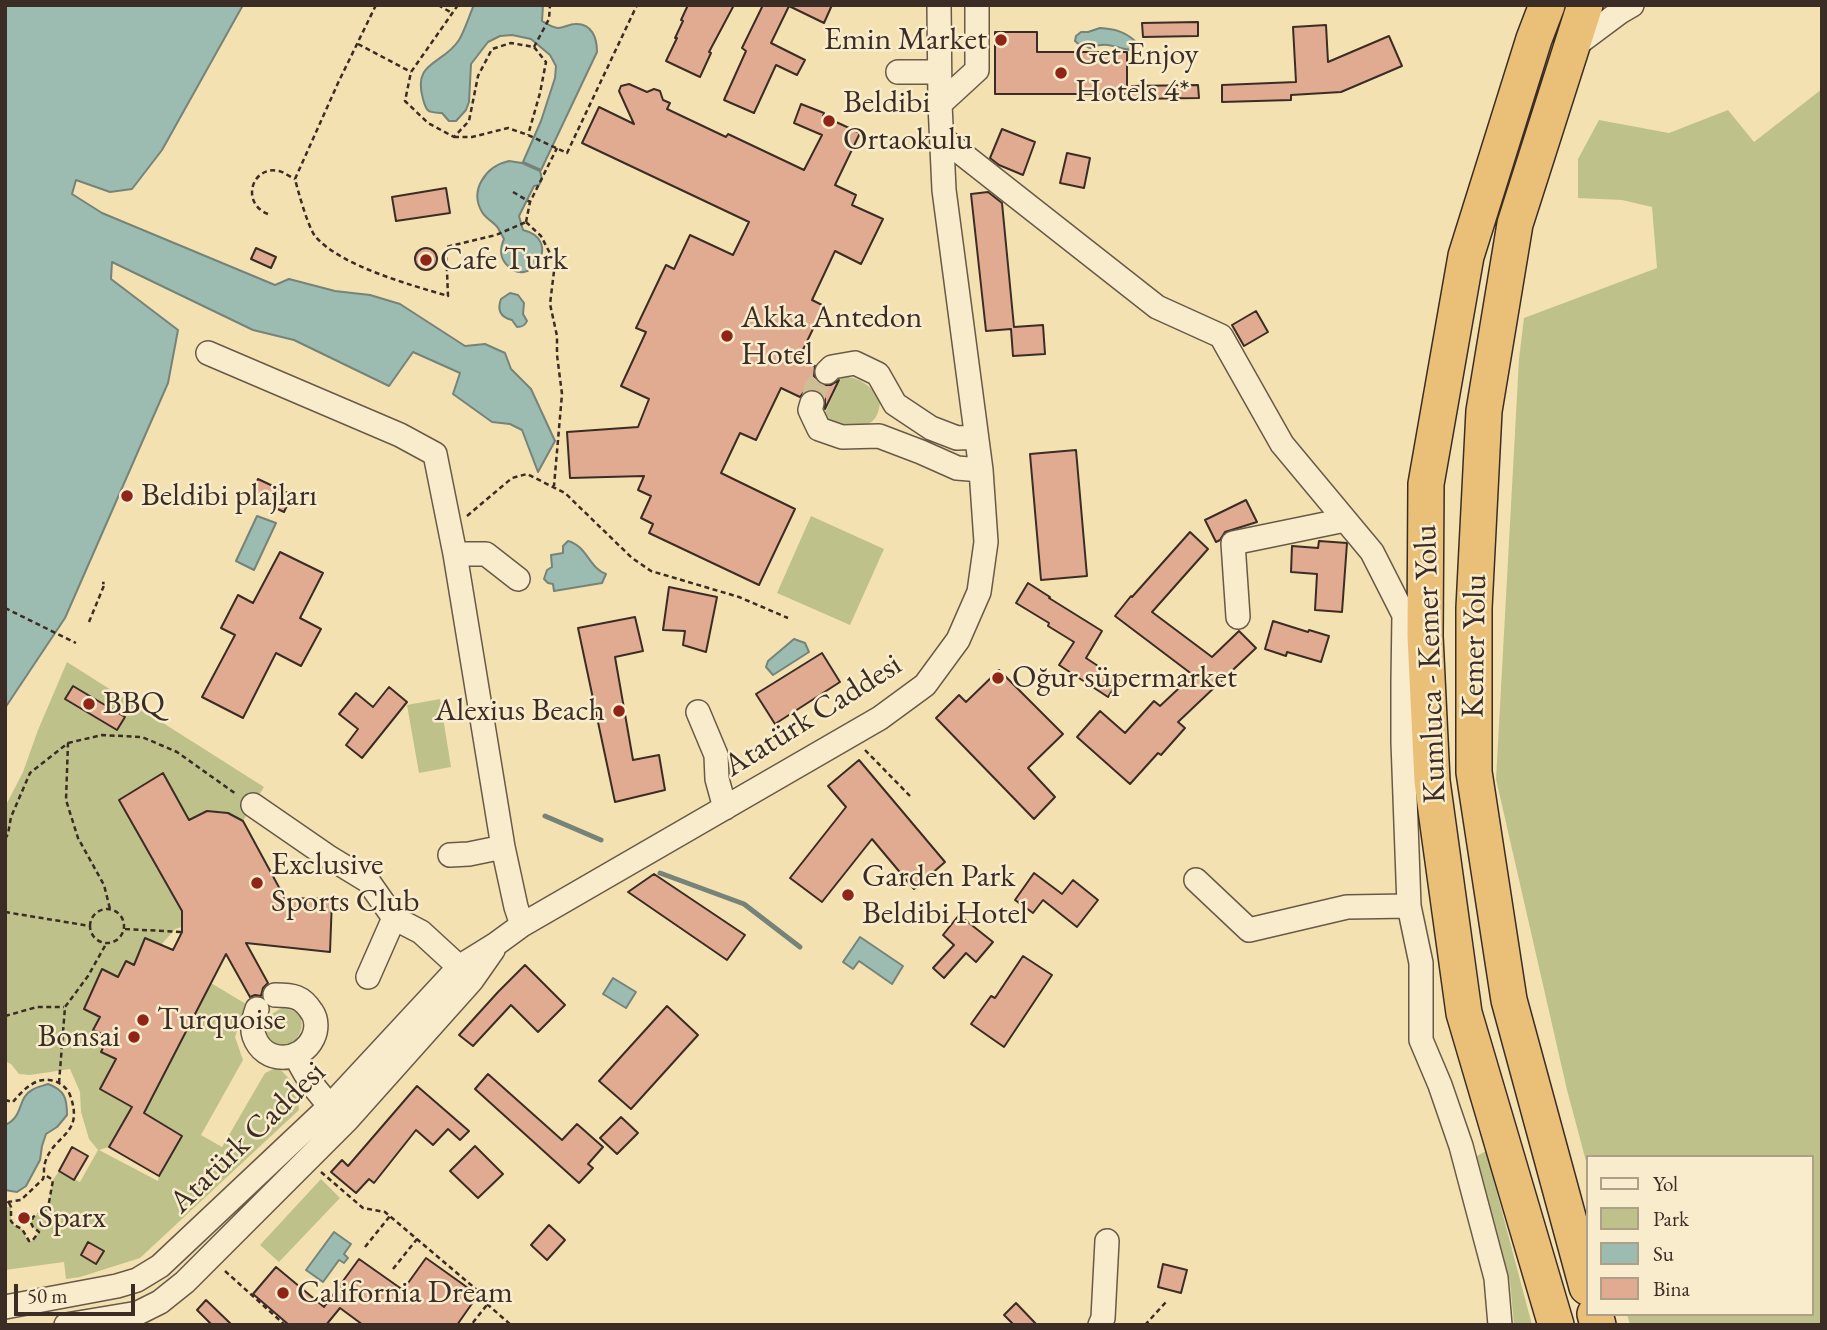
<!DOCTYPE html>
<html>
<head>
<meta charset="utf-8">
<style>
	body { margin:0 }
	#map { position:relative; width:1827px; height:1330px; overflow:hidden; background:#f4e1b1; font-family:"EB Garamond",serif }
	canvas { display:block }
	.frame { position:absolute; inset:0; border:7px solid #3b2d25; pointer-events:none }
	.legend { position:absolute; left:1586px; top:1155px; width:228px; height:161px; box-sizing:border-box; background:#f8eccc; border:2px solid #aca089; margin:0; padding:9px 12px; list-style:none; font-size:21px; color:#3b2d25 }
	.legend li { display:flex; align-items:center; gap:14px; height:35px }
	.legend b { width:35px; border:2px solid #aca089 }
	.scale { position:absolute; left:14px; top:1284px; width:121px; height:32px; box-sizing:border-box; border:4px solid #3b2d25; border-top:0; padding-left:9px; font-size:21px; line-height:24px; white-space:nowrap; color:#3b2d25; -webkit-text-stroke:5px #f8eccc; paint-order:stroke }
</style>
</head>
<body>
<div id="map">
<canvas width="1827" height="1330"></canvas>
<div class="frame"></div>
<ul class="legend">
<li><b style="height:9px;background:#f8eccc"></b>Yol</li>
<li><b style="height:19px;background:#bec28a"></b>Park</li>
<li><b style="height:19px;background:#9cbcb1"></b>Su</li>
<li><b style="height:19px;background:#e0ab90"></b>Bina</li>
</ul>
<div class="scale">50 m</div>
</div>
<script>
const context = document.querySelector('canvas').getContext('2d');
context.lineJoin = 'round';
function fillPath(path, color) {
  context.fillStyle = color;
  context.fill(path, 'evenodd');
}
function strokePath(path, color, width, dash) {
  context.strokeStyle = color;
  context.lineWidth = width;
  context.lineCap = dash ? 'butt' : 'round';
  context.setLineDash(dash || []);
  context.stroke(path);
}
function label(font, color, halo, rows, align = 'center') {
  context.font = font + ' "EB Garamond",serif';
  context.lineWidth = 5;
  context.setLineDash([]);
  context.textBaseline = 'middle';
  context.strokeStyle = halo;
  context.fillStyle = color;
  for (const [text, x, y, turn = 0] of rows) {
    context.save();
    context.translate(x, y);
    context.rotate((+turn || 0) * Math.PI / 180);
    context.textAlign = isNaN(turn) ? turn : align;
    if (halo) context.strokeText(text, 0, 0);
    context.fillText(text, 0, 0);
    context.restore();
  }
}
const green = new Path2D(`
	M1822,89V1325H1630L1627,1314H1811V1157H1587V1165L1567,1090L1496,779L1519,359L1524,318L1657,268L1652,207L1622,200L1578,198V159L1599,120L1669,133L1728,110L1754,142Z
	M842,376C861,378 867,384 880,397C881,433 852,430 826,423L824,415Z
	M811,516L884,549L850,625L777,593Z
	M67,662L264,787L243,821C221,808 212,808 189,820L163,773L182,911V927L175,929L161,945L145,938L144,969L126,961L118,977L102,970L84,1009L100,1017L94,1030L108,1037L101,1052L116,1059L132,1107L109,1147L99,1150L158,1181L159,1176L182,1136L144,1113L211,983L246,1004L235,1037L243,1060L201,1135L222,1147L265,1073L278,1067L297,1087L299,1110L140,1258L80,1277L66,1279L64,1262L5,1270V1207H11V1222L14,1225L22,1229L28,1241H32L39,1232L33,1227L31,1223L33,1217L48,1208L53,1180L59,1171L80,1182L98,1150L89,1139L81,1112L80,1092L70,1069L30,1075L19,1074L11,1064L5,1061V807L23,772L38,730Z
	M440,699L451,767L419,773L407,705Z
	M290,1006L299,1011C306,1030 299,1040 282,1048L261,1037L262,1020L283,1007Z
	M1486,1151L1532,1325H1514L1510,1282L1475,1157Z
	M321,1179L340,1198L279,1262L260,1245Z`);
const water = new Path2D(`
	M5,5H243L162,150L132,189L110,192L76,180L72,194L102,213L275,285L289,279L335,291L370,295L400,304L465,346L485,344L505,353L511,369L531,389L555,441L538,472L522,430L510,424L492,422L453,394L460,373L413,352L389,386L294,340L253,330L112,262L111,279L178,330L168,383L65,618L5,708Z
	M474,5H543L542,21C547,24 553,28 558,28C564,28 569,24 575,24C592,23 597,38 597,52L541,170L523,162L541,121L555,78L556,66L550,55L531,39L512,35L500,36L488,42L471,64L469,102L466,110L456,121H449L442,113C429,112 427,114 423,99C412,61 443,65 459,40C465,30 469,16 474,5Z
	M1100,28C1114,29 1124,31 1135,41L1134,48L1132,50C1115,49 1109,40 1090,48L1086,46L1082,47L1075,41L1076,36L1081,32H1088Z
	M509,161L522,163L540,171L542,179L539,185L534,186L519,216L523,230C565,240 528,292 506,264C499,256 500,248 504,239C502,235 500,232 498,228C494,222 486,219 482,212C469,190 486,166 509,161Z
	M510,293L518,295L524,303L523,314L527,321C525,326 522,327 517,327L512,320C500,317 497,310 501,299Z
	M257,516L276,523L254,570L236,561Z
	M568,541C587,546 589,568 606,574L602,583L554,591L553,584L548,583L544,579L547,570L552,567L551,555L563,553V546Z
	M794,639L805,643L809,652L773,675L766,667L768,661Z
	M860,937L903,966L892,984L859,961L853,969L843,962Z
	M613,978L636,992L626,1008L603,994Z
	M48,1084C65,1090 67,1099 67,1115L57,1127L46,1134L42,1146L40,1160L26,1186L17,1192L5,1190V1125C24,1117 17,1098 32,1090C36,1087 43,1086 48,1084Z
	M334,1232L351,1244L344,1254L348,1258L344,1263L339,1260L323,1282L306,1270Z`);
const stream = new Path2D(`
	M545,816L601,840
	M660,873L744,904L800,947`);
const building = new Path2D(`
	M688,5H734L709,52L711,53L700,77L666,61L677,38H675L683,21L681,20Z
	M763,5H832L824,23L789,6L771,43L805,60L797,75L776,65L754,113L724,100L746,51L742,48Z
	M1198,22V36L1143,37L1142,23Z
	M1326,25L1328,62L1389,36L1402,66L1341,92L1291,95V100L1222,102V85L1296,82L1293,27Z
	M995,32H1037V52H1127V94H995Z
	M629,84L647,92L654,89L660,91L663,100L670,103L667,109L726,137L728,134L804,170L822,135L794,123L801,104L824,113L823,116L860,133L835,185L856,195L852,205L883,219L861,264L835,251L812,300L824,306L799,358L815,366L814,376L817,381L823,385H831L839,380L825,409V399L822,393L816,390H808L803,393L800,397L781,388L756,440L740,433L721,473L795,509L759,585L649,533L653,524L641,518L651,496L638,490L644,476L570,478L567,432L638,427L649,399L621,386L646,332L636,328L666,265L674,269L690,235L733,255L749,222L582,143L599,107L634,124L619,91L621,86Z
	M1198,85L1199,98L1132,99V86Z
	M1002,129L1035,142L1023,175L999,165L990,158Z
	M1067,153L1090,158L1084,188L1060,183Z
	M446,188L450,213L396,221L392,197Z
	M988,192L1002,203L1014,327L1043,325L1045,354L1013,356L1011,329L986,331L971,194Z
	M415 259a11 11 0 1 1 22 0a11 11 0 1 1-22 0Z
	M256,248L276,257L271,268L251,259Z
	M1256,311L1268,332L1244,346L1232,325Z
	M1076,450L1087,576L1041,580L1030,454Z
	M258,479L292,495L284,512L250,496Z
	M1246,500L1257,522L1225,532L1220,540L1216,542L1205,520Z
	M1190,532L1208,549L1152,612L1212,657L1239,631L1256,648L1178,722L1185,728L1161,755L1158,753L1130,784L1077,737L1100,711L1125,733L1154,701L1160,706L1193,675L1115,616L1131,596L1132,597Z
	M1319,541L1347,543L1342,612L1315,610L1317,574L1291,572L1292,546L1318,548Z
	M280,552L323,573L300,618L321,629L301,666L276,653L243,718L202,697L235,635L221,628L238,595L253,603Z
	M1028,583L1050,597L1049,598L1102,631L1086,658L1119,680L1108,697L1059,665L1074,642L1048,626L1049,623L1016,603Z
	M669,587L717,597L706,652L683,645L685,631L663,630Z
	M635,617L643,651L615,657L633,760L659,755L665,790L615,802L578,628Z
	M1273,621L1308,632L1309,630L1329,636L1321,662L1287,652L1286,656L1265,649Z
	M822,653L840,682L775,724L756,694Z
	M999,670L1063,734L1028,768L1055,797L1034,819L936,718L959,695L966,702Z
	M73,686L125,717L117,730L65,699Z
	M389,687L407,702L362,758L346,745L358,729L339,714L356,693L373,707Z
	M859,760L945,862L914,889L872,839L822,902L790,878L846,807L828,786Z
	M163,773L189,820L207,811L228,813L243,821L281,891H285L284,898L332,899L330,952L246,943L268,983L263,988L261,996L255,995L250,997L226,954L144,1113L182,1136L159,1176L109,1147L132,1107L100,1089L116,1059L101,1052L108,1037L93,1030L100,1017L84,1009L102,969L118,977L126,961L134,965L145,938L173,950L182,932V911L119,800Z
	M1034,873L1062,894L1073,880L1098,900L1077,927L1043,900L1033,913L1015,900Z
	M654,874L745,935L727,960L628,892Z
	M959,915L993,942L976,962L966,953L944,978L933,968L954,945L943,935Z
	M1023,956L1052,975L1004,1047L971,1024L991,996L995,998Z
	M525,965L565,1005L538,1032L511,1005L473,1046L459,1035L498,992Z
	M667,1006L698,1035L631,1109L599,1081Z
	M488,1074L562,1140L577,1124L603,1147L588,1164L593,1168L579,1183L475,1089Z
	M417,1086L469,1131L460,1140L448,1129L433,1145L416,1130L374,1183L369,1179L356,1193L331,1172L342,1160L348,1166Z
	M621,1117L638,1133L617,1154L600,1138Z
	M475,1146L503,1174L478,1198L450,1171Z
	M72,1147L88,1156L74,1180L59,1171Z
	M549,1225L565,1240L547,1260L531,1245Z
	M88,1242L104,1251L96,1264L81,1255Z
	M426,1258L478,1295L457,1325H363L340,1308L326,1325H289L253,1294L276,1267L324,1307L359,1259L403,1290Z
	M1163,1264L1187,1270L1181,1293L1158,1287Z
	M206,1300L232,1325H212L197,1310Z
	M1016,1303L1037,1325H1014L1004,1315Z`);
const minorTunnel = new Path2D(`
	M812,403L816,387L827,372`);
const path = new Path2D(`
	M376,5L338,83L295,179C298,191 308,227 315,236C340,266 411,285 448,296L446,247L496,235L526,222
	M438,5L452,13
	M458,5L411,72L405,101L428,123L454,137L469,121L478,76L492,49L511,43L534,47L546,62L540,93L528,135
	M358,44L411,72
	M534,47L549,19L550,5
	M454,137H472L508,128L528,135L567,153L637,5
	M513,192L530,202
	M268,214C240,203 252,165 279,171C284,172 290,177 295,179
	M526,222L541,236L555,263L550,304L557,336V355L562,394L554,486
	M526,222L530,202L557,148
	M467,516L512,478L527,474L565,493L632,558L651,571L739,597L788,618
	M5,608L76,643
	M89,622L105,583H102
	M68,743L102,735L142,737L177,752L236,794
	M865,750L910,796
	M5,839L8,834L11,817L30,773L68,743L66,800L78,838L104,885L110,909
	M90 926a17 17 0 1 1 34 0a17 17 0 1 1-34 0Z
	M5,912L90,926
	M125,929L182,932
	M5,1016L37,1007H64
	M59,1083L65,1007L88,976L106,944
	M5,1100L13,1102C21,1092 34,1078 49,1080C58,1081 66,1086 70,1095C85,1136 53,1134 45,1163C43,1168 45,1173 43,1179L21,1200L8,1202L5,1200
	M321,1172L363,1208L385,1212L490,1301L471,1325
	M9,1203L11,1207V1221L14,1225L22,1229L29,1241H32L39,1232L33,1227L31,1223L33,1217L48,1208L53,1180L45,1175
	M365,1247L390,1216
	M393,1269L417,1239
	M225,1271L285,1325
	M487,1304L511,1325
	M1145,1325L1166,1302`);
const minor = new Path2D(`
	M1573,47L1620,12L1632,5
	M898,72H939
	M940,104L977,70V5
	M942,138L1157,307L1221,336L1282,444L1372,552L1404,615L1403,681
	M208,353L400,435L435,454L455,554L503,847L516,907L522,925
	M827,372L832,367L855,363L878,374L895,404L931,428L957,438L976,437
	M812,403L810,410L819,429L842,437L879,436L921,452L957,468L981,470
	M455,554H486L518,579
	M1238,617L1233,543L1345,520
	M1410,667L1403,681V742L1409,906L1421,963V1040L1440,1085L1461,1146L1496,1278L1500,1325
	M698,712L716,755L717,779L725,808
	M253,805L327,856L368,881L394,918L421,932L470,977
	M450,855L469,854L503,847
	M1196,880L1249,930L1347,907L1409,906
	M368,977L394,918
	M257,1009C254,1018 251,1027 254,1036C264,1065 301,1063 313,1038C317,1030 317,1019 312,1012C302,996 293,995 275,995
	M296,1056C307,1080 321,1099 342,1116
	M5,1307L117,1286L137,1280L160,1266L330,1106L459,967L496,944L522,925L880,718L925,685L958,640L979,592L986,542L981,470L944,190L940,104L939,5
	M66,1325L138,1313L160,1302L185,1282L347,1120L472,980L493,950
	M1100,1325L1103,1318L1107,1241`);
const highway = new Path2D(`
	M1547,5L1534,39L1466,256L1426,484L1425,636L1432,781L1464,1013L1556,1325
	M1585,5L1515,224L1484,411L1474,608V772L1509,1000L1587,1287
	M1595,1314L1598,1325`);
const markers = [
	[1001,40,7,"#8f2418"],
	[1061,73,7,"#8f2418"],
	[829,121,7,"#8f2418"],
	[426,260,7,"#8f2418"],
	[727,336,7,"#8f2418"],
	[127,496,7,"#8f2418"],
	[998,678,7,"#8f2418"],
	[89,704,7,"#8f2418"],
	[619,711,7,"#8f2418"],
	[257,883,7,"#8f2418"],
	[848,895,7,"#8f2418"],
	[143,1020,7,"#8f2418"],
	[134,1037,7,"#8f2418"],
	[24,1218,7,"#8f2418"],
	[283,1293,7,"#8f2418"]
];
const poiNames = [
	["Emin Market",987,40,"right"],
	["Get Enjoy",1075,55],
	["Hotels 4*",1075,92],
	["Beldibi",843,103],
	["Ortaokulu",843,140],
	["Cafe Turk",440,260],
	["Akka Antedon",741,318],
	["Hotel",741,355],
	["Beldibi plajları",141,496],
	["Oğur süpermarket",1012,678],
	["BBQ",103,704],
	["Alexius Beach",605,711,"right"],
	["Exclusive",271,865],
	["Sports Club",271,902],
	["Garden Park",862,877],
	["Beldibi Hotel",862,914],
	["Turquoise",157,1020],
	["Bonsai",120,1037,"right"],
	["Sparx",38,1218],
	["California Dream",297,1293]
];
const streetNames = [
	["Kemer Yolu",1475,646,-89],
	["Kumluca - Kemer Yolu",1431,664,-92],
	["Atatürk Caddesi",813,716,-32],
	["Atatürk Caddesi",248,1138,-44]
];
fillPath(green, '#bec28a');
fillPath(water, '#9cbcb1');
strokePath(water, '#758379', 2);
strokePath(stream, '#758379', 5);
fillPath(building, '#e0ab90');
strokePath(building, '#3b2d25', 2);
strokePath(minorTunnel, '#cfbd95', 23, [23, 11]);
strokePath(minor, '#695a48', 26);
strokePath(highway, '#3b2d25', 38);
strokePath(path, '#3b2d25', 2.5, [5, 3.5]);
strokePath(minor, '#f8eccc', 23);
strokePath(highway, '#eac078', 35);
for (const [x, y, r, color] of markers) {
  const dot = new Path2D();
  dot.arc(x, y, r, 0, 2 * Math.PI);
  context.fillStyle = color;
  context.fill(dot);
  strokePath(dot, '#f8eccc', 2.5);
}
label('32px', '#3b2d25', '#f8eccc', poiNames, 'left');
label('32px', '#3b2d25', '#f8eccc', streetNames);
</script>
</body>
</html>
